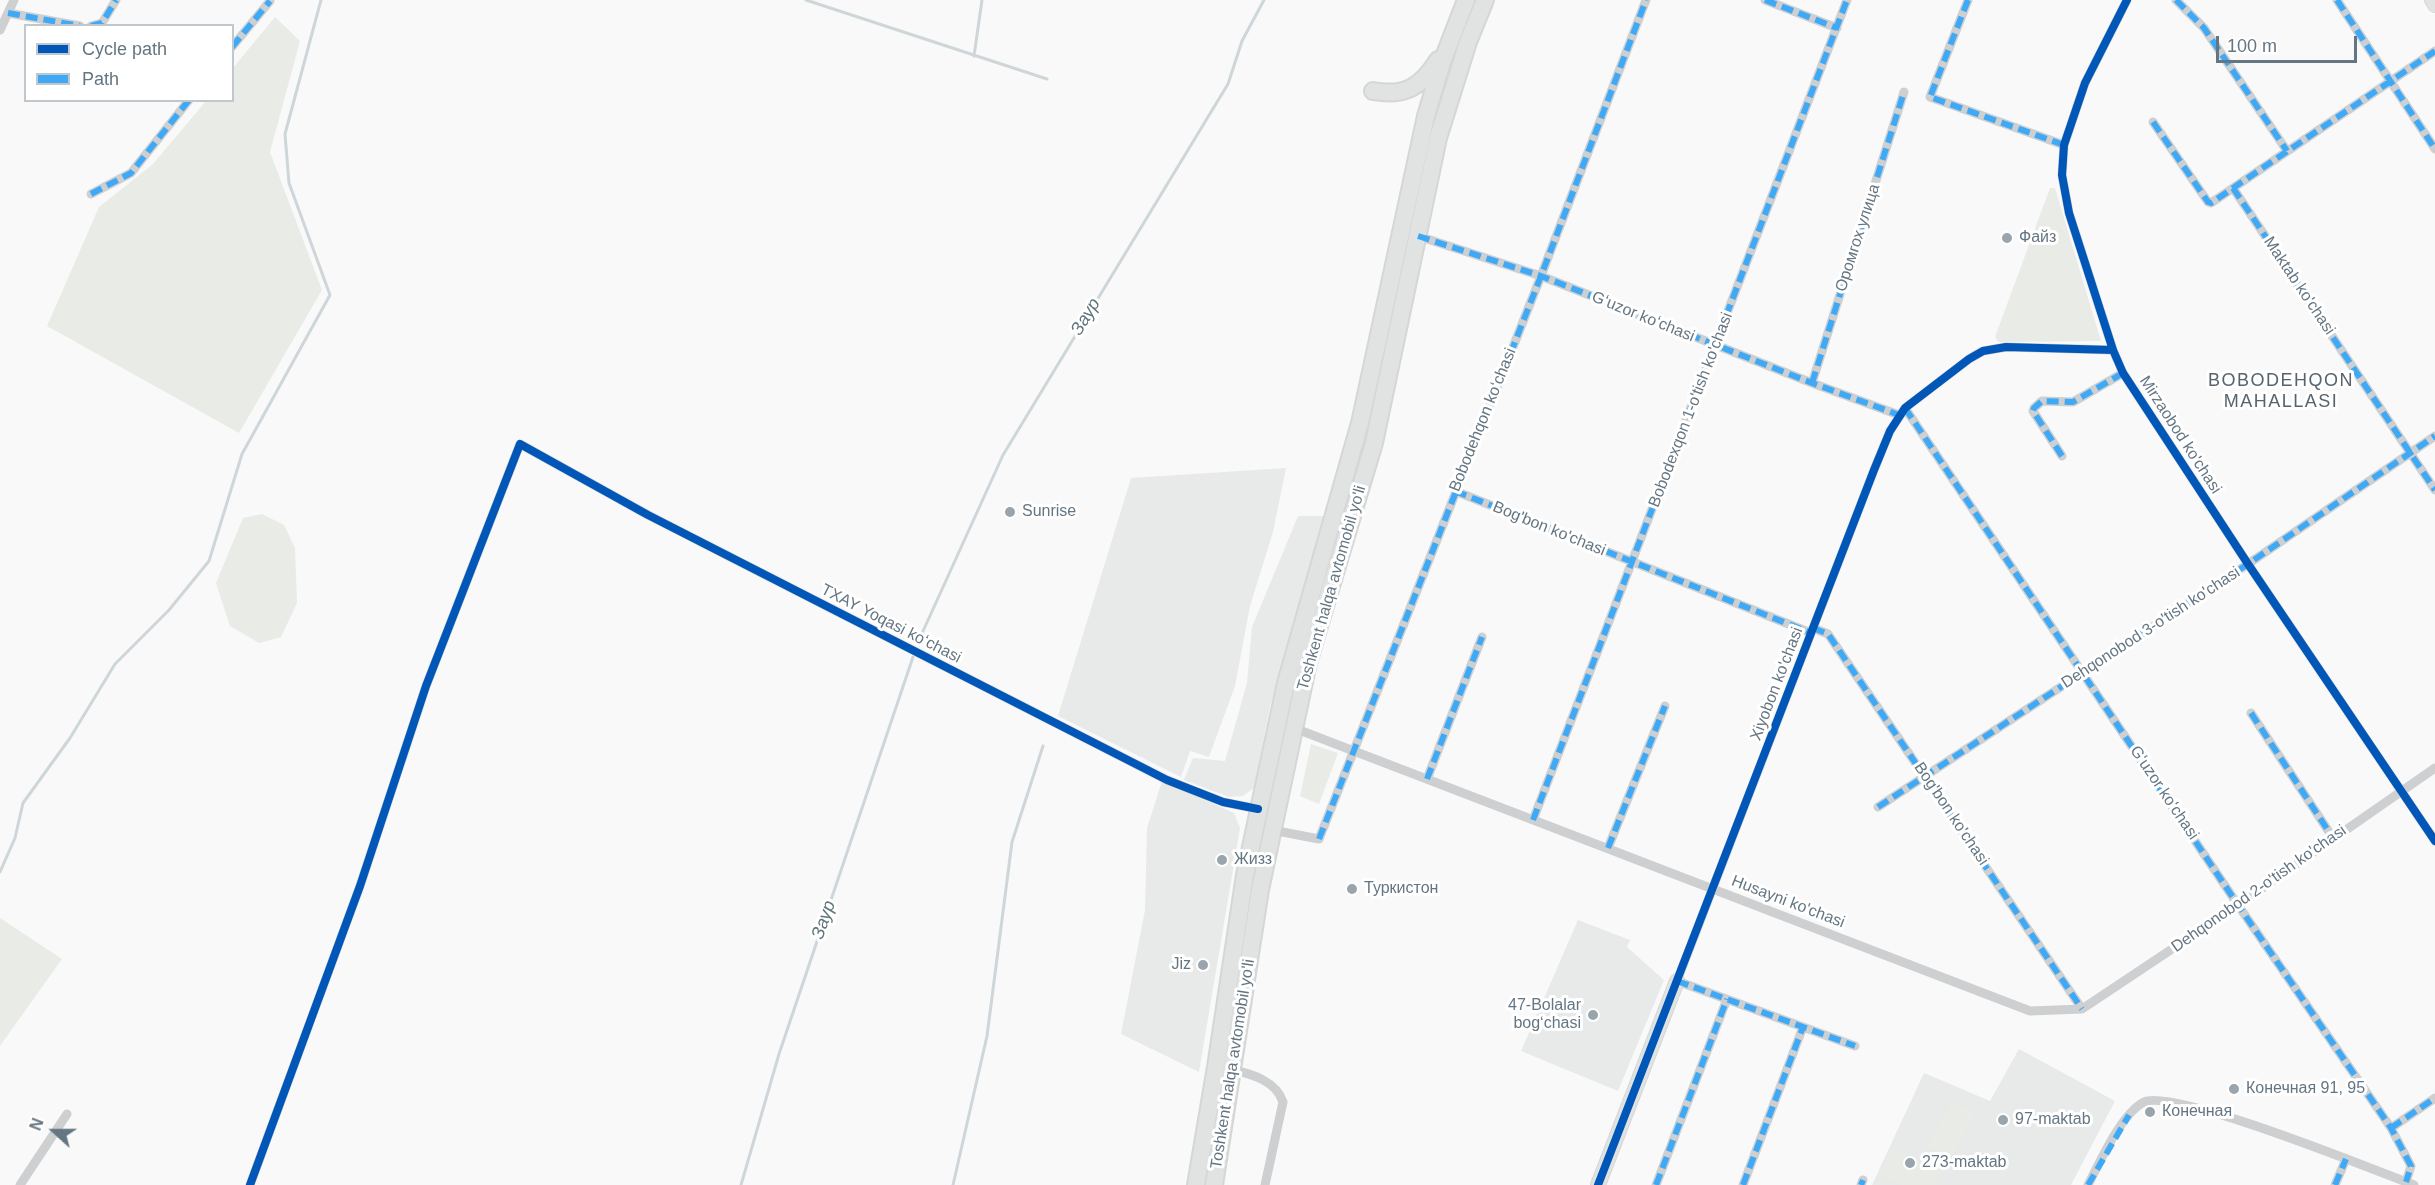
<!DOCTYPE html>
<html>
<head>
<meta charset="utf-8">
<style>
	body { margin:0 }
	#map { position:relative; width:2435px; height:1185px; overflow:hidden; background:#f9f9f9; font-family:Arial,sans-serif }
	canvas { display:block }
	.legend { position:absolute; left:24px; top:24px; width:210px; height:78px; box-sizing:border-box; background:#fff; border:2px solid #c1c8cd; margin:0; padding:8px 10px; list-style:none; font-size:18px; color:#657683 }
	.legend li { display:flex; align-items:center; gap:12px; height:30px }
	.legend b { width:30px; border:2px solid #c1c8cd }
	.north { position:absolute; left:24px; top:1101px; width:60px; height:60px; -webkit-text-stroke:4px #fff; paint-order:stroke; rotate:291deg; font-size:16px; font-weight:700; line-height:24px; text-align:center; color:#657683 }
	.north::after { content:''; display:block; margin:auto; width:21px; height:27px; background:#657683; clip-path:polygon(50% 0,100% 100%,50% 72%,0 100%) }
	.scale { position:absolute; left:2216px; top:36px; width:141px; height:27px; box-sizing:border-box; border:3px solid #657683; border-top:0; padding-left:8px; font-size:18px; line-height:21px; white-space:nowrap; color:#657683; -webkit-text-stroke:4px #fff; paint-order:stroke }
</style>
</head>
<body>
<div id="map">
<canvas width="2435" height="1185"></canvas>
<ul class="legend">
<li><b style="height:8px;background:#0057b8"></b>Cycle path</li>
<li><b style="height:8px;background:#3fa9f5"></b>Path</li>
</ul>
<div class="north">N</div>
<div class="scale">100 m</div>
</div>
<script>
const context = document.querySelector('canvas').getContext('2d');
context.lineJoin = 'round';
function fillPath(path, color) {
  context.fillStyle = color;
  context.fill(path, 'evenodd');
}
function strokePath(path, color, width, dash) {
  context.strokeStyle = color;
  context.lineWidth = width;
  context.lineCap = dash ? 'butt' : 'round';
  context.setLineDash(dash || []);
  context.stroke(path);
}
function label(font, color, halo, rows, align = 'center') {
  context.font = font + ' Arial,sans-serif';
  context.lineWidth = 6;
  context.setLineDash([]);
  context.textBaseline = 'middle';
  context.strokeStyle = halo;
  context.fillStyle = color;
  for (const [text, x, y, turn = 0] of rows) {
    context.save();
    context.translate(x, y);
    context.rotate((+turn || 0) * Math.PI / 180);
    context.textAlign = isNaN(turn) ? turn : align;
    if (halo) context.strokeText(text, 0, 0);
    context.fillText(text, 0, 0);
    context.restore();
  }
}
const built = new Path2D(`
	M1286,468L1273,532L1250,606L1235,686L1209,757L1190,751L1181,777L1058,716L1131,478Z
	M1298,516H1327L1270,707L1254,788L1243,796L1229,797L1184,780L1193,758L1225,761L1247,683L1252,627Z
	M1162,781L1234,813L1240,828L1199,1072L1121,1034L1145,910L1147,828Z
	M1578,920L1630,940L1627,947L1664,980L1618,1091L1521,1051Z
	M2019,1049L2115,1101L2071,1185H1872L1924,1073L1990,1101Z`);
const green = new Path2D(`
	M275,17L300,41L270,152L322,290L239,433L47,326L99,207L153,164L206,101L232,100L233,68Z
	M2050,188H2055L2101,341L1998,342L1995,337Z
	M262,514L284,525L295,548L297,603L281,637L259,643L230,626L216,583L243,518Z
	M1311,744L1338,753L1319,804L1300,796Z
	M0,918L62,959L0,1046Z
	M1951,1101L1975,1113L1951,1159L1927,1147Z
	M1892,1147L1943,1172L1936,1185H1902L1879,1174Z`);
const stream = new Path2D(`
	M806,0L1047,79
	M974,56L982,0
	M919,640L1003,455L1228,84L1242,41L1264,0
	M0,872L15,838L23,803L70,738L115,664L169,610L209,561L242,454L330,295L289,183L285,134L321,0
	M741,1185L779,1054L913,657
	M953,1185L987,1036L1012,842L1043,746`);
const street = new Path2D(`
	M1765,0L1837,28
	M1968,0L1930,97L2064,145
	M2127,0L2085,83L2064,145L2062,175L2069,213L2113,350L2123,373L2248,564L2435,841
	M2176,0L2204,28L2287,151
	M2337,0L2435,149
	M8,13L80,26
	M91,26L102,23L116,0
	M0,30L14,0
	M232,47L270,1
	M2153,122L2208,202L2211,203L2435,51
	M2233,188L2435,490
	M91,194L131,173L189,100
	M1418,236L1541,276L1812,383L1899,415
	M1812,383L1904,92
	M1905,408L2238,905L2391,1128L2411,1166L2406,1182
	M2062,456L2033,411L2034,408L2042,401L2073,402L2123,373
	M1455,491L1811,633
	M1813,628L1828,634L2082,1009
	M2251,713L2333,838
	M1294,728L2030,1011L2082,1009
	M1427,779L1482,637
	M1878,807L2248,564L2435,436
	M1533,820L1847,0
	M1272,830L1319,839L1541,276L1646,0
	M1608,848L1665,706
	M2082,1009L2238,905L2435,768
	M1855,1046L1677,981L1874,470L1890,431L1905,408L1969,359L1983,351L2006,347L2113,350
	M1233,1070C1252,1074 1276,1081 1283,1102L1265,1185
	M2391,1128L2435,1098
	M20,1185L67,1114
	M250,1185L360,886L426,686L520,444L648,515L1167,780L1223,802L1258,809
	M1656,1185L1727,999
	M1743,1185L1803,1027
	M1861,1185L1863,1180
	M2088,1185C2100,1162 2121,1114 2144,1102C2174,1088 2374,1170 2414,1185
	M2335,1185L2346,1159`);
const secondary = new Path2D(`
	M2432,0L2435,5
	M1598,1185L1677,981`);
const highway = new Path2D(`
	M1373,91C1405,97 1421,87 1438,60
	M1196,1185L1216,1067L1245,875L1286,683L1360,423L1426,116L1442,62L1466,0
	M1214,1185L1260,890L1308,663L1374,443L1438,138L1468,42L1485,0`);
const quiet = new Path2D(`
	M1765,0L1837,28
	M1968,0L1930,97L2064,145
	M2176,0L2204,28L2287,151
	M2337,0L2435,149
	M8,13L80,26
	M91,26L102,23L116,0
	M232,47L270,1
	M2153,122L2208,202L2211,203L2435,51
	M2233,188L2435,490
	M91,194L131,173L189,100
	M1418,236L1541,276L1812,383L1899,415
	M1812,383L1904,92
	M1905,408L2238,905L2391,1128L2411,1166L2406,1182
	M2062,456L2033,411L2034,408L2042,401L2073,402L2123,373
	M1455,491L1811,633
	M1813,628L1828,634L2082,1009
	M2251,713L2333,838
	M1427,779L1482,637
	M1878,807L2248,564L2435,436
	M1533,820L1847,0
	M1319,839L1541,276L1646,0
	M1608,848L1665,706
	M1677,981L1855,1046
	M2391,1128L2435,1098
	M1656,1185L1727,999
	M1743,1185L1803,1027
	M1861,1185L1863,1180
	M2088,1185L2129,1115
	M2335,1185L2346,1159`);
const cycleway = new Path2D(`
	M2127,0L2085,83L2064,145L2062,175L2069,213L2113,350L2123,373L2248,564L2435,841
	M250,1185L360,886L426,686L520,444L648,515L1167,780L1223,802L1258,809
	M1598,1185L1874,470L1890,431L1905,408L1969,359L1983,351L2006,347L2113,350`);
const markers = [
	[2007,238,6,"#99a4ac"],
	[1010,512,6,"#99a4ac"],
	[1222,860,6,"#99a4ac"],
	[1352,889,6,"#99a4ac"],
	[1203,965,6,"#99a4ac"],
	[1593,1015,6,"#99a4ac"],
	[2234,1089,6,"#99a4ac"],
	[2150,1112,6,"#99a4ac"],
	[2003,1120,6,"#99a4ac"],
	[1910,1163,6,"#99a4ac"]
];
const streetNames = [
	["Оромгох улица",1858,238,-72],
	["Maktab ko'chasi",2299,286,56],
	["Gʻuzor koʻchasi",1643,317,22],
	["Bobodexqon 1-o'tish ko'chasi",1691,410,-69],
	["Bobodehqon koʻchasi",1483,420,-68],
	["Mirzaobod ko'chasi",2180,435,57],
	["Bog'bon ko'chasi",1549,529,22],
	["Toshkent halqa avtomobil yo'li",1332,588,-74],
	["TXAY Yoqasi koʻchasi",891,624,27],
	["Dehqonobod 3-o'tish ko'chasi",2151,628,-33],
	["Xiyobon ko'chasi",1777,684,-69],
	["Gʻuzor koʻchasi",2164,793,56],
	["Bog'bon ko'chasi",1951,814,56],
	["Dehqonobod 2-o'tish ko'chasi",2259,889,-35],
	["Husayni ko'chasi",1788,902,21],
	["Toshkent halqa avtomobil yo'li",1233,1064,-81]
];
const poiNames = [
	["Файз",2019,238],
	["Sunrise",1022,512],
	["Жизз",1234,860],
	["Туркистон",1364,889],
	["Jiz",1191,965,"right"],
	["47-Bolalar",1581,1006,"right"],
	["bogʻchasi",1581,1024,"right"],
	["Конечная 91, 95",2246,1089],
	["Конечная",2162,1112],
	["97-maktab",2015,1120],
	["273-maktab",1922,1163]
];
const waterNames = [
	["Заур",1086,317,-59],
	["Заур",824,920,-71]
];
const neighbourhoodNames = [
	["BOBODEHQON",2281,381],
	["MAHALLASI",2281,402]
];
fillPath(built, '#e8e9e9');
fillPath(green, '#e8ebe6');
strokePath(stream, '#ced6d9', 3);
strokePath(secondary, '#d5d6d7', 16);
strokePath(highway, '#d5d6d6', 20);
strokePath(street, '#cecfd0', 9);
strokePath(secondary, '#e1e2e2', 14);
strokePath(highway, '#e1e2e2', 16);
strokePath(quiet, '#3fa9f5', 6, [12, 6]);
strokePath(cycleway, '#0057b8', 8);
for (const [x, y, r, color] of markers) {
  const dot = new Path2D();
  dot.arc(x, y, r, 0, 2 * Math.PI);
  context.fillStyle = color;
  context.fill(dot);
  strokePath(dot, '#fff', 2);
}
label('16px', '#657683', '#fff', streetNames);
label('16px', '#657683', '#fff', poiNames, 'left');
label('italic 18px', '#60757c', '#fff', waterNames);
context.letterSpacing = '1.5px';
label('18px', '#57646e', '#fff', neighbourhoodNames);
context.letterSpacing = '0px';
</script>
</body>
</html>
